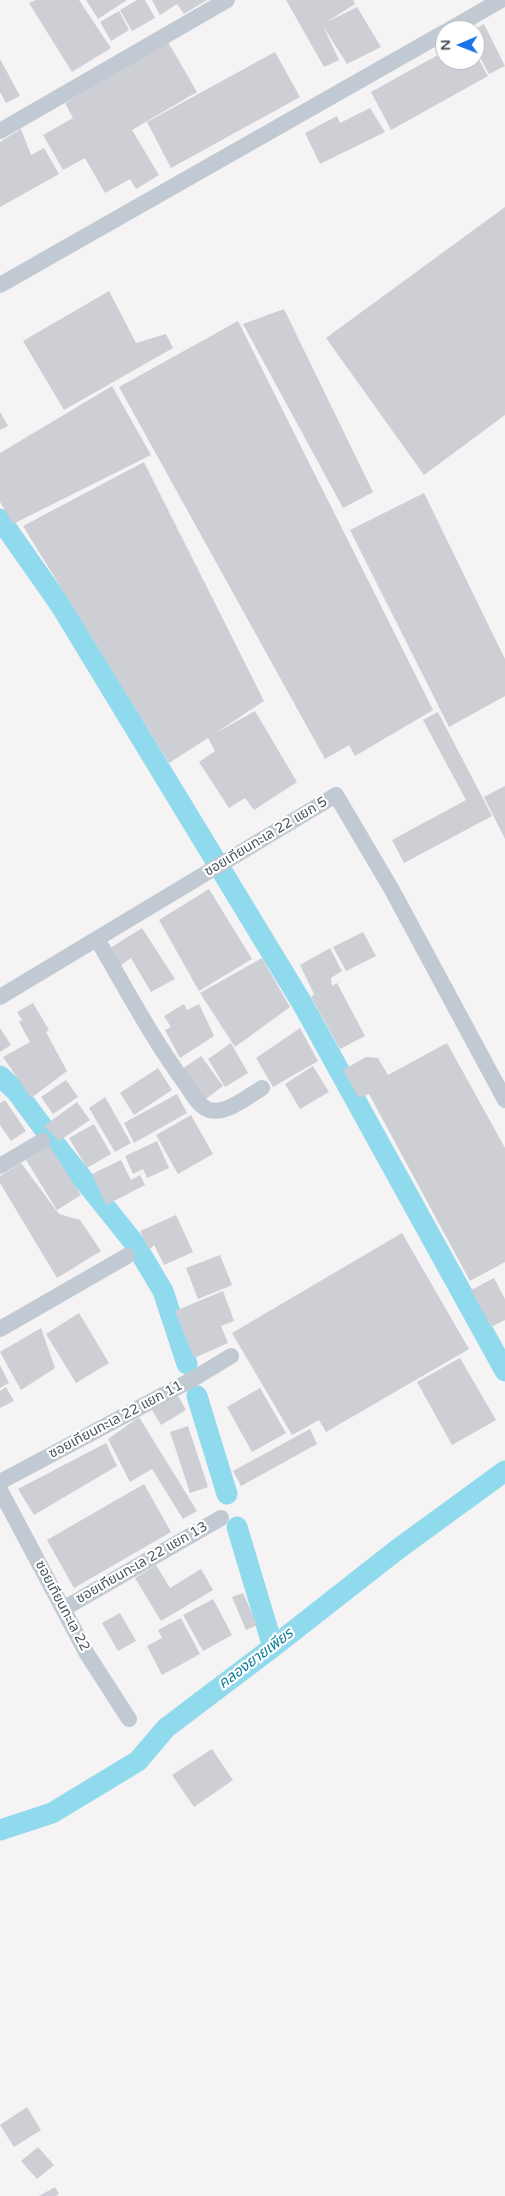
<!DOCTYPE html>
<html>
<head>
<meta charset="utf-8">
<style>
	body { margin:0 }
	#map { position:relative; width:505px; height:2196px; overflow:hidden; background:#f5f3f3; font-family:"Varela Round",sans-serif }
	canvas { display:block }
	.north { position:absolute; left:435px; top:20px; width:50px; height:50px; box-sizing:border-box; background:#fff; border:1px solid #b7bbc0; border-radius:50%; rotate:269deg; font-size:14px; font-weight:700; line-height:20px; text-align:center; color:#4a5661 }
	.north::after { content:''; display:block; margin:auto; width:18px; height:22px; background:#1a73e8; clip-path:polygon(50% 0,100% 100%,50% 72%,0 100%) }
</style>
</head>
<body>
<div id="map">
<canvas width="505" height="2196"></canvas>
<div class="north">N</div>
</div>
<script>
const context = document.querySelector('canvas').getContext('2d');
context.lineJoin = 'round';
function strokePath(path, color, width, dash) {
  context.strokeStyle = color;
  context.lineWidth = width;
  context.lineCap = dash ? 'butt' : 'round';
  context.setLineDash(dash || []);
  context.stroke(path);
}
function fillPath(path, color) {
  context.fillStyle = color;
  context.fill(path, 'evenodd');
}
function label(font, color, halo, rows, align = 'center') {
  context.font = font + ' "Varela Round","Noto Sans Thai",sans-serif';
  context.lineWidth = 4.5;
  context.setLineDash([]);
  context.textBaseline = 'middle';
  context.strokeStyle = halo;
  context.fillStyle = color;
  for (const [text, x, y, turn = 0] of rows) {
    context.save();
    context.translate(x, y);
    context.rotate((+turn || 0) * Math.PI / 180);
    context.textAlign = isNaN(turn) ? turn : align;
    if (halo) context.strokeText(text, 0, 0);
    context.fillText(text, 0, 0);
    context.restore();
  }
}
const canal = new Path2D(`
	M0,519L61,606L302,1003L505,1371
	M0,1076L16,1091L59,1149L135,1244L163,1291L187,1364
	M197,1396L227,1494
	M237,1527L273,1647
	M0,1830L52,1813L138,1761L166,1728L273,1647L398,1549L505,1471`);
const building = new Path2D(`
	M36,0H79L111,48L72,72L29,3Z
	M86,0H127L98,19Z
	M137,0H145L155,18L132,31L120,10Z
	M152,0H207L184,14L177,4L160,15Z
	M286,0H353L355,4L325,23L357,7L381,47L347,64L323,26L339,60L324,67Z
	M119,11L129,30L111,41L100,22Z
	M484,24L505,66L489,74L475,48V29Z
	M168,42L197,92L132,130L159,175L136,189L130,179L105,193L85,158L63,170L43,135L73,118L65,103Z
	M445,51V60H475V53L488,76L391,130L371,92Z
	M275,52L300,97L171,168L147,122Z
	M0,59L20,96L6,103L0,92Z
	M370,108L385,132L320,164L305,133L337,116L340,123Z
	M21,129L31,155L44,148L59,174L0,207V142Z
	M505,207V415L424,475L326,338Z
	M109,291L136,343L166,334L173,348L64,410L23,341Z
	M284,309L373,492L343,508L243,324Z
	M238,321L433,710L355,756L349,745L325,759L119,387Z
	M112,386L151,455L13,524L0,502V453Z
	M0,412L8,426L0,430Z
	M144,462L264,701L214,734L255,711L297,782L254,810L245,798L229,808L199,762L215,751L208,738L169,763L23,526Z
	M424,493L505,659V696L449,727L350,530Z
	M438,712L492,816L404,863L392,840L466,800L423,720Z
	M505,786V839L484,797Z
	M209,889L252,959L199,991L159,920Z
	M142,928L175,979L151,992L131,958L117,968L107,950Z
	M363,932L376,956L346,971L333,947Z
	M330,948L342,971L331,978L332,986L337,983L365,1036L340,1049L311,997L314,994L300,965Z
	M262,958L290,1007L235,1047L200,993Z
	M33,1003L49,1030L46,1032L67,1071L31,1098L3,1057L30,1042L19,1022L22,1020L17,1012Z
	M184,1004L187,1010L199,1004L214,1036L180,1058L165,1030L171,1027L164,1016Z
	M0,1028L11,1045L0,1052Z
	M300,1028L318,1061L273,1087L256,1058Z
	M231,1043L248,1073L225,1087L208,1059Z
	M447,1043L505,1148V1262L470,1281L369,1094L359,1098L343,1070L366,1057L378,1058L388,1075Z
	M201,1056L223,1086L202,1102L179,1071Z
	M313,1066L329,1092L300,1109L285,1084Z
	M158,1068L172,1090L134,1115L120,1093Z
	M66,1080L78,1097L53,1114L41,1097Z
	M177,1094L187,1113L134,1143L124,1123Z
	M105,1097L131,1143L115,1152L89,1108Z
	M5,1100L26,1131L11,1141L0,1125V1103Z
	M77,1102L90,1120L59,1141L44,1126Z
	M191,1115L213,1154L178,1174L156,1135Z
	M94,1124L111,1154L87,1168L69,1138Z
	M157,1141L169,1168L147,1178L143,1169L133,1174L125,1156Z
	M49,1145L81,1195L57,1210L26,1160Z
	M121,1160L131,1180L140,1175L145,1185L106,1205L92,1174Z
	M21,1163L59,1214L80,1220L101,1251L57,1278L0,1183V1176Z
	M176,1215L193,1252L164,1265L154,1245L149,1250L140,1231Z
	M402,1233L469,1349L326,1432L319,1420L292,1435L232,1333Z
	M220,1255L232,1285L198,1299L186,1268Z
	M494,1278L505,1299V1320L491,1327L471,1290Z
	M223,1291L234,1321L221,1326L228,1343L194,1358L175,1311Z
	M79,1313L109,1363L76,1383L46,1334Z
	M41,1328L55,1368L21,1390L0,1352Z
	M460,1358L496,1420L452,1445L417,1382Z
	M0,1365L9,1383L0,1388Z
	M6,1387L14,1401L0,1408V1391Z
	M260,1388L286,1433L252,1452L227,1407Z
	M176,1392L186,1410L161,1425L151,1408Z
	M139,1417L197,1511L183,1519L152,1469L130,1482L108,1439Z
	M188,1426L208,1487L190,1493L170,1432Z
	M310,1429L317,1444L241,1486L233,1471Z
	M106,1443L117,1466L34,1515L18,1489Z
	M144,1484L171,1532L74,1588L47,1540Z
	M156,1565L170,1588L201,1569L213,1590L161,1621L135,1578Z
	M243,1593L257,1625L246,1630L232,1597Z
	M213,1599L232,1635L203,1651L183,1615Z
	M120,1613L136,1641L118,1651L102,1623Z
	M181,1618L200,1654L162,1675L147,1646L162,1638L158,1630Z
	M212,1749L233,1780L194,1807L172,1775Z
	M27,2107L41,2130L14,2147L0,2125Z
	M38,2147L54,2165L37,2179L21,2161Z
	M55,2187L59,2194L56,2196H39Z`);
const street = new Path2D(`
	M449,30L501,0
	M0,131L227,0
	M0,285L445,32
	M97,939C126,989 153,1040 187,1086C192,1093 198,1105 207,1109C223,1117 249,1096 262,1088
	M0,997L336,795L392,890L505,1100
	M0,1166L42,1141
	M0,1329L127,1256
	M0,1482L193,1379L231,1356
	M0,1490L87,1654L129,1719
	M63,1609L221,1518`);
const streetNames = [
	["ซอยเทียนทะเล 22 แยก 5",266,837,-31],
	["ซอยเทียนทะเล 22 แยก 11",116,1420,-28],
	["ซอยเทียนทะเล 22 แยก 13",142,1563,-30],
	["ซอยเทียนทะเล 22",62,1606,62]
];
const waterNames = [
	["คลองยายเพียร",256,1659,-37]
];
strokePath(canal, '#90daee', 21);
fillPath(building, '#cdcfd5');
strokePath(street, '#c1cad2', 16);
label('14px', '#4a5661', '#fff', streetNames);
label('italic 15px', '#0c7c9b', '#fff', waterNames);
</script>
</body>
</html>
